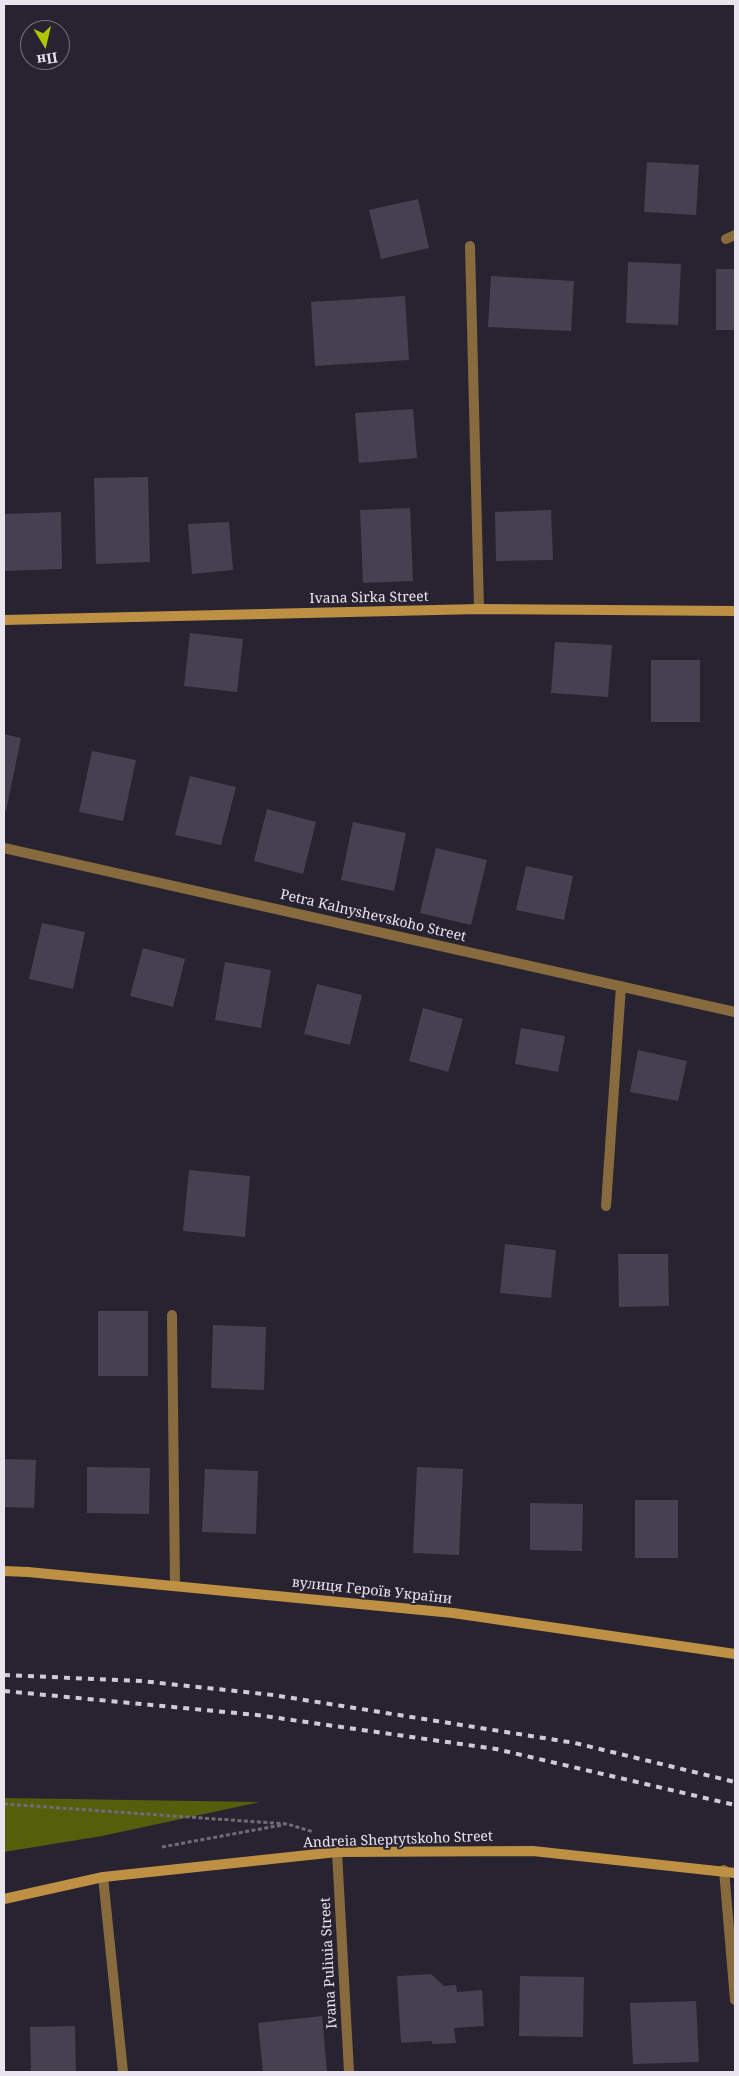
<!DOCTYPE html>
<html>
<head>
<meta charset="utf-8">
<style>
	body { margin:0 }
	#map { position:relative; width:739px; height:2076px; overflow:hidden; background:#282331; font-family:"Noto Serif",serif }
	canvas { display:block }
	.frame { position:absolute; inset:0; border:5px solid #e9e5ef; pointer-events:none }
	.north { position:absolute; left:20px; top:20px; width:50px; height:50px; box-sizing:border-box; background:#282331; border:1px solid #75717d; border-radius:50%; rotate:171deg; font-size:14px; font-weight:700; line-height:20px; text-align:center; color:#e9e5ef }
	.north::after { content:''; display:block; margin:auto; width:18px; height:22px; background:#b0c500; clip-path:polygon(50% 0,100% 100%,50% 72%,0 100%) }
</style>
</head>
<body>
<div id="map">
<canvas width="739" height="2076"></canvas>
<div class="frame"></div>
<div class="north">Пн</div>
</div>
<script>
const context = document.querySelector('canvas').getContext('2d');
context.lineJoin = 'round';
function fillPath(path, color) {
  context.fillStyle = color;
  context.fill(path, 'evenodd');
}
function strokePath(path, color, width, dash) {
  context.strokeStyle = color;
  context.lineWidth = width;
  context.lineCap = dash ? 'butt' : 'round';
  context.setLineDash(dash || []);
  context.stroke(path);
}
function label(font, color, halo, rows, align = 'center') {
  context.font = font + ' "Noto Serif",serif';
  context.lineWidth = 4;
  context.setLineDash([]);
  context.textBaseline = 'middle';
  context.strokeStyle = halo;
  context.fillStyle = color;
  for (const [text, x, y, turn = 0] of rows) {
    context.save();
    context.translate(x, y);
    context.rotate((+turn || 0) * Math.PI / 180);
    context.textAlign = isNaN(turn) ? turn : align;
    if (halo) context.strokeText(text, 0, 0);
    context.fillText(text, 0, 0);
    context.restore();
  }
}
const forest = new Path2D(`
	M4,1798L260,1802L102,1836L4,1852Z`);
const building = new Path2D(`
	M647,162L699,165L696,215L644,212Z
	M418,199L429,248L381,259L369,210Z
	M628,262L681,264L678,325L626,323Z
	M716,269H735V330H716Z
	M491,276L574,281L571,331L488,327Z
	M405,296L409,360L315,366L311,302Z
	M413,409L417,458L359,463L355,413Z
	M148,477L150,562L96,564L94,478Z
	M410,508L413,581L363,583L360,510Z
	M551,510L553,560L496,561L495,512Z
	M61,512L62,569L4,571V514Z
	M229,522L233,570L192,574L188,524Z
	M190,633L243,639L237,692L184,686Z
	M555,642L612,645L608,697L551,693Z
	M651,660H700V722H651Z
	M4,734L21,738L6,811L4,810Z
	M92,751L136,760L123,821L79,812Z
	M190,776L236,787L221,845L175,835Z
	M267,809L316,822L303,874L254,861Z
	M353,822L406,833L394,891L341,880Z
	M436,848L487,860L471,925L420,913Z
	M526,866L573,876L564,920L516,910Z
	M42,923L85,932L73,989L29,979Z
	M143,948L185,959L173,1007L130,996Z
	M225,962L271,970L261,1028L215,1020Z
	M317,984L362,995L350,1045L304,1034Z
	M423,1008L463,1019L448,1072L409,1061Z
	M521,1028L565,1036L558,1072L515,1064Z
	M638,1050L687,1061L678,1101L630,1092Z
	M189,1170L250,1176L245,1237L183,1231Z
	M505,1244L556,1250L551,1298L500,1293Z
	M618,1254H668L669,1306L619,1307Z
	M98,1311H148V1376H98Z
	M213,1325L266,1327L264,1390L211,1388Z
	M4,1459L36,1460L34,1508L4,1507Z
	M87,1467L150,1468L149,1514L87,1513Z
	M417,1467L463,1469L459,1555L413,1553Z
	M205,1469L258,1471L256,1534L202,1532Z
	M635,1500H678V1558H635Z
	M530,1503L583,1504L582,1551L530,1550Z
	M431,1974L444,1986L456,1985L457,1992L482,1990L484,2026L454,2028L456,2043L432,2044V2041L401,2043L397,1976Z
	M520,1976L584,1977L583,2037L519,2036Z
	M696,2001L699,2062L633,2064L630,2003Z
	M322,2016L327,2072H263L258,2023Z
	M75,2026L76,2072H31L30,2027Z`);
const path = new Path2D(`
	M4,1804L287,1824L314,1832
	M162,1847L282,1825`);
const lane = new Path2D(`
	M172,1315L175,1586`);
const street = new Path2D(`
	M726,239L735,235
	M470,246L479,609
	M4,848L735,1012
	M606,1206L621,986
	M337,1852L349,2072
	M724,1870L735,2000
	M103,1877L123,2072`);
const secondary = new Path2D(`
	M4,620L479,609L735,611
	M4,1571L28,1572L453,1613L735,1654
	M4,1899L103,1877L337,1852L533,1851L735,1873`);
const rail = new Path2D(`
	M4,1675L141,1681L273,1695L575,1743L735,1782
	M4,1691L257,1715L496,1749L735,1805`);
const streetNames = [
	["Ivana Sirka Street",369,598,-1],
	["Petra Kalnyshevskoho Street",373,916,13],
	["вулиця Героїв України",372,1591,6],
	["Andreia Sheptytskoho Street",398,1840,-2],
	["Ivana Puliuia Street",329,1963,-93]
];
fillPath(forest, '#555e0a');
fillPath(building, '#454151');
strokePath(path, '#706b78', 3, [4, 2.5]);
strokePath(lane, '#876a3d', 10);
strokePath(street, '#876a3d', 10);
strokePath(secondary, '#be9044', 10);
strokePath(rail, '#d0ccd7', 4, [6, 6]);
label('14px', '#e9e5ef', '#282331', streetNames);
</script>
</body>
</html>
